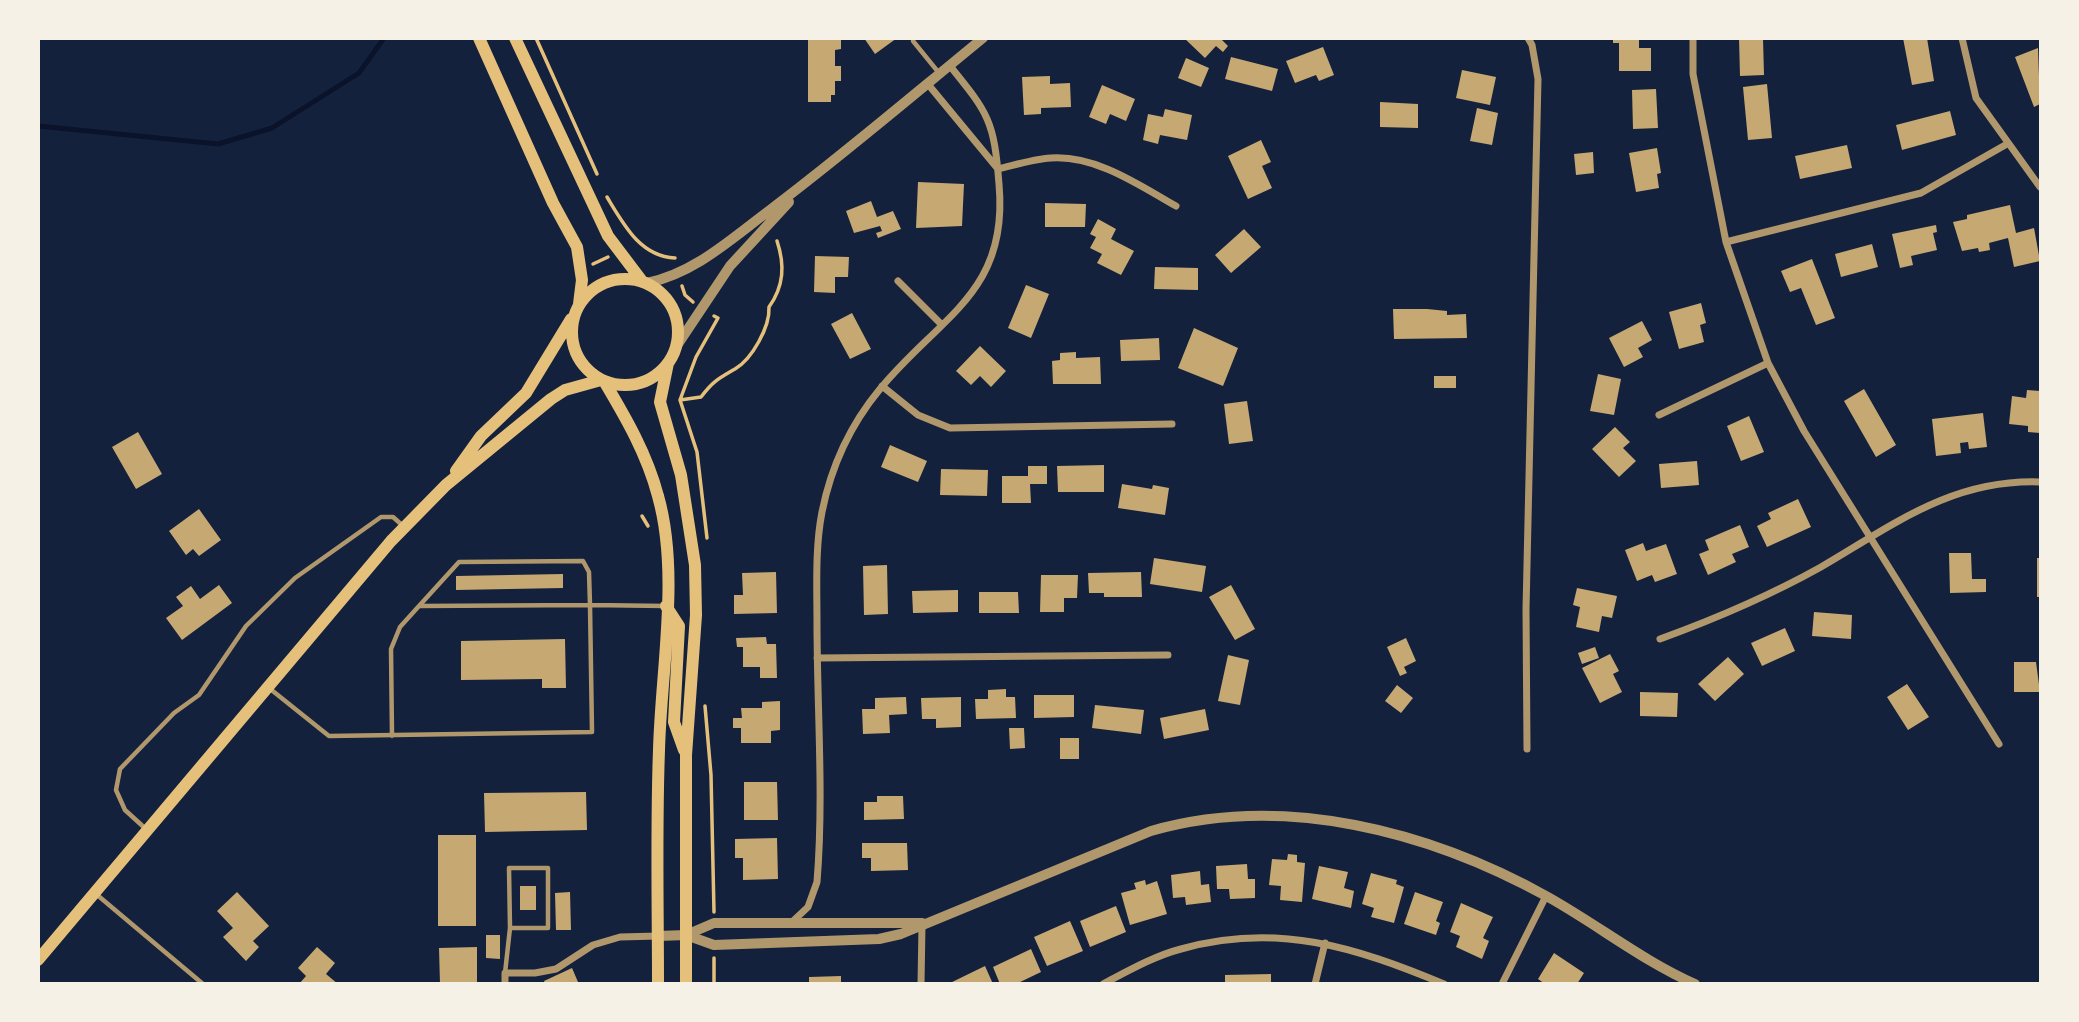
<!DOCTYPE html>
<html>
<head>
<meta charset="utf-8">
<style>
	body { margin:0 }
	#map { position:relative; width:2079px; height:1022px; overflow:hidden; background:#14213d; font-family:Commissioner,sans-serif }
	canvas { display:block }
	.frame { position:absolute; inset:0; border:40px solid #f6f1e7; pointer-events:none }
</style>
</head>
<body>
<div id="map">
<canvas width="2079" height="1022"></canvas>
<div class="frame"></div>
</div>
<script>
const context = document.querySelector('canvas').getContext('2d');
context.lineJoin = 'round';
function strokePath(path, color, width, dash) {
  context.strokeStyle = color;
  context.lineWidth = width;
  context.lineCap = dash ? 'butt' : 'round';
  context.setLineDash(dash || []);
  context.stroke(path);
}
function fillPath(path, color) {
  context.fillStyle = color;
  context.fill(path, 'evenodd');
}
const stream = new Path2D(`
	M38,126L218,144L272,128L359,73L384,38`);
const building = new Path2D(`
	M808,38H841V49L835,50V66H841V81H835V95H831V102H808Z
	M864,38H897L875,54Z
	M1184,38H1220L1228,46L1223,52L1216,46L1205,58Z
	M1613,38H1639V48H1651V71H1619V43H1613Z
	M1739,38H1763L1764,75L1740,76Z
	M1903,38H1927L1934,81L1912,85Z
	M1323,47L1334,75L1319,81L1316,75L1295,83L1286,61Z
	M2038,48L2040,104L2034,107L2015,57Z
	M1231,57L1278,69L1272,91L1225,79Z
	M1186,58L1209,68L1201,87L1178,78Z
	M1462,70L1496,77L1490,105L1456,98Z
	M1050,76V84L1070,83L1071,107L1041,108V114L1024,115L1022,77Z
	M1767,84L1772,138L1748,140L1743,87Z
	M1102,85L1135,99L1126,121L1110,114L1106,124L1089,117Z
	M1656,89L1658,128L1633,129L1632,90Z
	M1380,102L1418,104V128L1380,127Z
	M1477,108L1498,113L1492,145L1470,141Z
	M1165,109L1192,115L1187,140L1160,135L1158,144L1143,140L1148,114L1163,117Z
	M1950,111L1956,135L1902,150L1896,125Z
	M1261,140L1271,162L1262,166L1272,188L1248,199L1228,156Z
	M1847,145L1852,168L1800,179L1795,156Z
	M1657,148L1661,173L1657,174L1659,188L1636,192L1629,153Z
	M1593,152L1594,173L1576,175L1574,154Z
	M918,182L964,184L962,226L916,228Z
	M871,201L877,217L893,211L901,229L878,238L876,233L882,231L880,226L854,233L846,211Z
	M1045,203L1086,204L1085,227H1045Z
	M2010,205L2016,233L2034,228L2040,261L2014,267L2008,238L1989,243L1990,250L1979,252L1978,248L1962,251L1953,222L1967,219V215Z
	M1098,219L1116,229L1111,239L1134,251L1121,275L1097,263L1102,254L1090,248L1096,237L1090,234Z
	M1936,225L1937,232L1933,233L1937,250L1911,256L1913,265L1900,268L1892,234Z
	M1244,229L1261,247L1231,273L1215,255Z
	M1872,244L1878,267L1841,277L1835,254Z
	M815,256L849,257L848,277H835V293L814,292Z
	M1812,259L1835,318L1816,325L1801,288L1790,292L1781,271Z
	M1155,267L1198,268V290L1154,289Z
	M1026,285L1049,294L1031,338L1008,328Z
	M1701,303L1706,323L1700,325L1704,342L1679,349L1669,312Z
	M1393,309H1427L1447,311V315L1466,314L1467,338L1394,339Z
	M852,313L871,349L850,359L831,324Z
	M1642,321L1652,340L1638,348L1643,357L1624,367L1609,338Z
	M1194,328L1238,348L1223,386L1178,368Z
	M1159,338L1160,360L1121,361L1120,340Z
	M980,346L1006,371L991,387L980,376L971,385L956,371Z
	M1076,352V358L1100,357L1101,384H1053L1052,361L1060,360V353Z
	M1598,374L1621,379L1614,415L1590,411Z
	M1434,376H1456V388H1434Z
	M1864,389L1896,445L1876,457L1844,401Z
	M2027,390L2040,391V433L2028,432V426L2009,424L2012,396L2026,398Z
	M1247,401L1253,441L1229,444L1224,404Z
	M1983,413L1987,447L1969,449L1968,442L1960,443L1961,453L1936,456L1932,419Z
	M1749,416L1764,452L1741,461L1727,426Z
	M1615,427L1630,442L1623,448L1636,461L1619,477L1592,449Z
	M138,432L162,474L136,489L112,447Z
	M890,445L927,461L918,482L881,467Z
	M1697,461L1699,485L1661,488L1659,464Z
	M1104,465V492H1058L1057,466Z
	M1028,466H1047V484H1030L1031,503H1002V476H1028Z
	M941,469L988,470L987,496L940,495Z
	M1122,484L1152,489L1153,485L1169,488L1165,515L1118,508Z
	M1798,499L1811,527L1767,547L1757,526L1771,519L1768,513Z
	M199,509L221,540L199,556L193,549L186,555L169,531Z
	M1740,525L1749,547L1732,554L1736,562L1708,575L1699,554L1709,550L1705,540Z
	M1643,543L1646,551L1666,544L1677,574L1655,582L1652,575L1637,581L1625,550Z
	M1949,553H1971L1972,579H1986V592L1950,593Z
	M1154,558L1206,566L1202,592L1150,584Z
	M2037,558H2040V597H2037Z
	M887,565L888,614L864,615L863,566Z
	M776,572L777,613L734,614V595H743L742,573Z
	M1141,572L1142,597H1104V593H1089L1088,573Z
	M563,574V588L456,590V576Z
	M1041,575H1078L1077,598H1064V612H1040Z
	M219,585L232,603L182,640L166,618L183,606L176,597L191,586L200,599Z
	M1231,585L1255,629L1235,640L1209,597Z
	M1577,588L1617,596L1612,618L1602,616L1599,632L1576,627L1580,607L1573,605Z
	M958,590V612L913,613L912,591Z
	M979,592H1018L1019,613H979Z
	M1814,612L1852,615L1851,639L1812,636Z
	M1785,628L1795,651L1762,666L1751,643Z
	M766,637L767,644H776L777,678H760V667H743V647H737L736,638Z
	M1406,638L1416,661L1404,667L1407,673L1400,676L1387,647Z
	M565,639L566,688H542V679L461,680V641Z
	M1595,647L1599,658L1582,664L1578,653Z
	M1610,654L1619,671L1613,674L1622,692L1600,703L1582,668Z
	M1228,655L1249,660L1240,705L1218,701Z
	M1728,657L1744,674L1715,701L1698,684Z
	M2014,662H2036L2040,692H2014Z
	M1907,684L1929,717L1908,730L1887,697Z
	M1397,685L1413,698L1401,713L1385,701Z
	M1006,689V697H1015L1016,718L976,719L975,699H988V690Z
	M1640,692L1678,693L1677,717L1640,716Z
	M1034,695H1074V717L1034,718Z
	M906,697L907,714L889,715L890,733L863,734L862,709H875V698Z
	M961,697V727L936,728V719H922L921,698Z
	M780,701V730L771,731V743H741V728H733V718H742L741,708H762V702Z
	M1095,705L1144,710L1141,734L1092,728Z
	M1205,709L1209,730L1164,739L1160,718Z
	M1009,728H1024L1025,748L1010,749Z
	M1060,738H1079V759H1060Z
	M744,782H777L778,820H744Z
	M586,792L587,830L485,832L484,793Z
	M877,796H903L904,819L864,820V802H877Z
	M438,835H476V926H438Z
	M777,838L778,879L743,880V858H735V839Z
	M862,843H907L908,870L871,871V858H862Z
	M1288,854L1297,855V862L1305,863L1302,902L1280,900L1281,886L1269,885L1272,859L1287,860Z
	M1247,864L1248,879H1255V898L1230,899L1229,889H1217L1216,866Z
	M1319,866L1348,872L1344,888L1354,891L1351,908L1312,899Z
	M1200,871L1201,885L1209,884L1211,902L1186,905L1185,897L1173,898L1171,875Z
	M1371,873L1397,880L1396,884L1404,887L1394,923L1371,917L1374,908L1362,904Z
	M1145,880L1146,885L1157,881L1167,914L1130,925L1121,893L1136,889L1134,883Z
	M520,886H536V910H520Z
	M237,892L269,926L253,941L259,947L246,961L223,937L233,928L217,911Z
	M570,892L571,930H556L555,893Z
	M1415,892L1443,902L1436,921L1440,923L1436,935L1404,924Z
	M1461,903L1493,917L1483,938L1489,941L1482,959L1456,947L1460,936L1450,932Z
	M1116,906L1126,932L1090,947L1080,921Z
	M1070,921L1083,951L1047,966L1034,937Z
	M486,935H500V959L486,958Z
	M317,947L335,963L326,974L338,984H299L306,976L298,968Z
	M477,947V984H440L439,948Z
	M1031,949L1041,972L1016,984H1000L993,967Z
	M1554,953L1584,973L1577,984H1545L1538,979Z
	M985,966L993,984H948Z
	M572,968L578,982L545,984L544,981Z
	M1271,974V984H1225V975Z
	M841,976V984H809V977Z`);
const path = new Path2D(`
	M536,38L597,174
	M607,197C624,225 640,256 675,258
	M593,264L608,257
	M682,286L685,295L693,302
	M680,400L701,397C713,381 718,379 735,369C752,359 770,327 769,307C784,286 785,265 777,241
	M642,516L648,526
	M707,538L697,452L680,400L696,357L718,318L714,316
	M705,706L711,775L714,912
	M714,984V958`);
const service = new Path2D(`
	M913,41L939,73
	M419,606L459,562L583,561L589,572L590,605L666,606
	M269,688L329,736L592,732L590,605L419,606L400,627L391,649L392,736
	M147,830L125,810L116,790L120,769L174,713L199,695L246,626L295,578L381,517H393L402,525
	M96,894L203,984
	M505,973L510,928L509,868H548V928H510`);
const minor = new Path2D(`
	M1693,38V74L1726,242L1768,363L1804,431L1999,744
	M1962,38L1976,98L2040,187
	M927,83L998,169
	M998,169C1015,165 1033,159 1051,158C1096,155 1139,185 1176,206
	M1726,242L1921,193L2007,144
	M898,281L942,325
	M882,386L918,415L950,428L1172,424
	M1659,415L1768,363
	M1660,639C1715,619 1769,596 1821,567C1893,525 1952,479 2040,482
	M817,658L1168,655
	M1527,749L1526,609L1538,79L1532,45L1528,38
	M792,922L808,907L817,882C824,796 817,709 817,623C817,586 815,548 822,512C831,467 851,424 880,389C940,316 1009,293 999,184C994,121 989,114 950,66
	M505,984V973H535L556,969L593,945L620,937L658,936
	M921,984L922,925
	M1103,984C1128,971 1154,956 1181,949C1277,922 1355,947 1444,984
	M1315,984L1325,943
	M1502,984L1546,896`);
const tertiary = new Path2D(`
	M647,283C695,273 731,239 770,210C843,155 912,96 983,38
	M676,347L730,266L789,202
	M686,935L714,945L879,939L901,934L1151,831C1284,793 1429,831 1548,897C1598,925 1643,961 1695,984
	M658,936L686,935L714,923H922`);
const secondary = new Path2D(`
	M479,38L553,203L577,247L582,280L579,304
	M515,38L608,236L642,281
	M572 332a53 53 0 1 1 106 0a53 53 0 1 1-106 0Z
	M668,363L660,402L681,475L695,565L696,615L686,755V984
	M604,381C626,418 647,454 658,496C680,573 661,670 659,750C656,828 658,906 658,984
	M456,471L481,436L526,393L571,319
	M666,606L679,626L674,722L684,750
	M38,960L391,541L446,485L551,399L565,390L601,380`);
strokePath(stream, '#0b132b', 5);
fillPath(building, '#c6a872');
strokePath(path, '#e5c07b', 3.5);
strokePath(service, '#b1986c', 4.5);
strokePath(minor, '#b1986c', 7);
strokePath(tertiary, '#b1986c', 10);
strokePath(secondary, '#e5c07b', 12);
</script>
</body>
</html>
